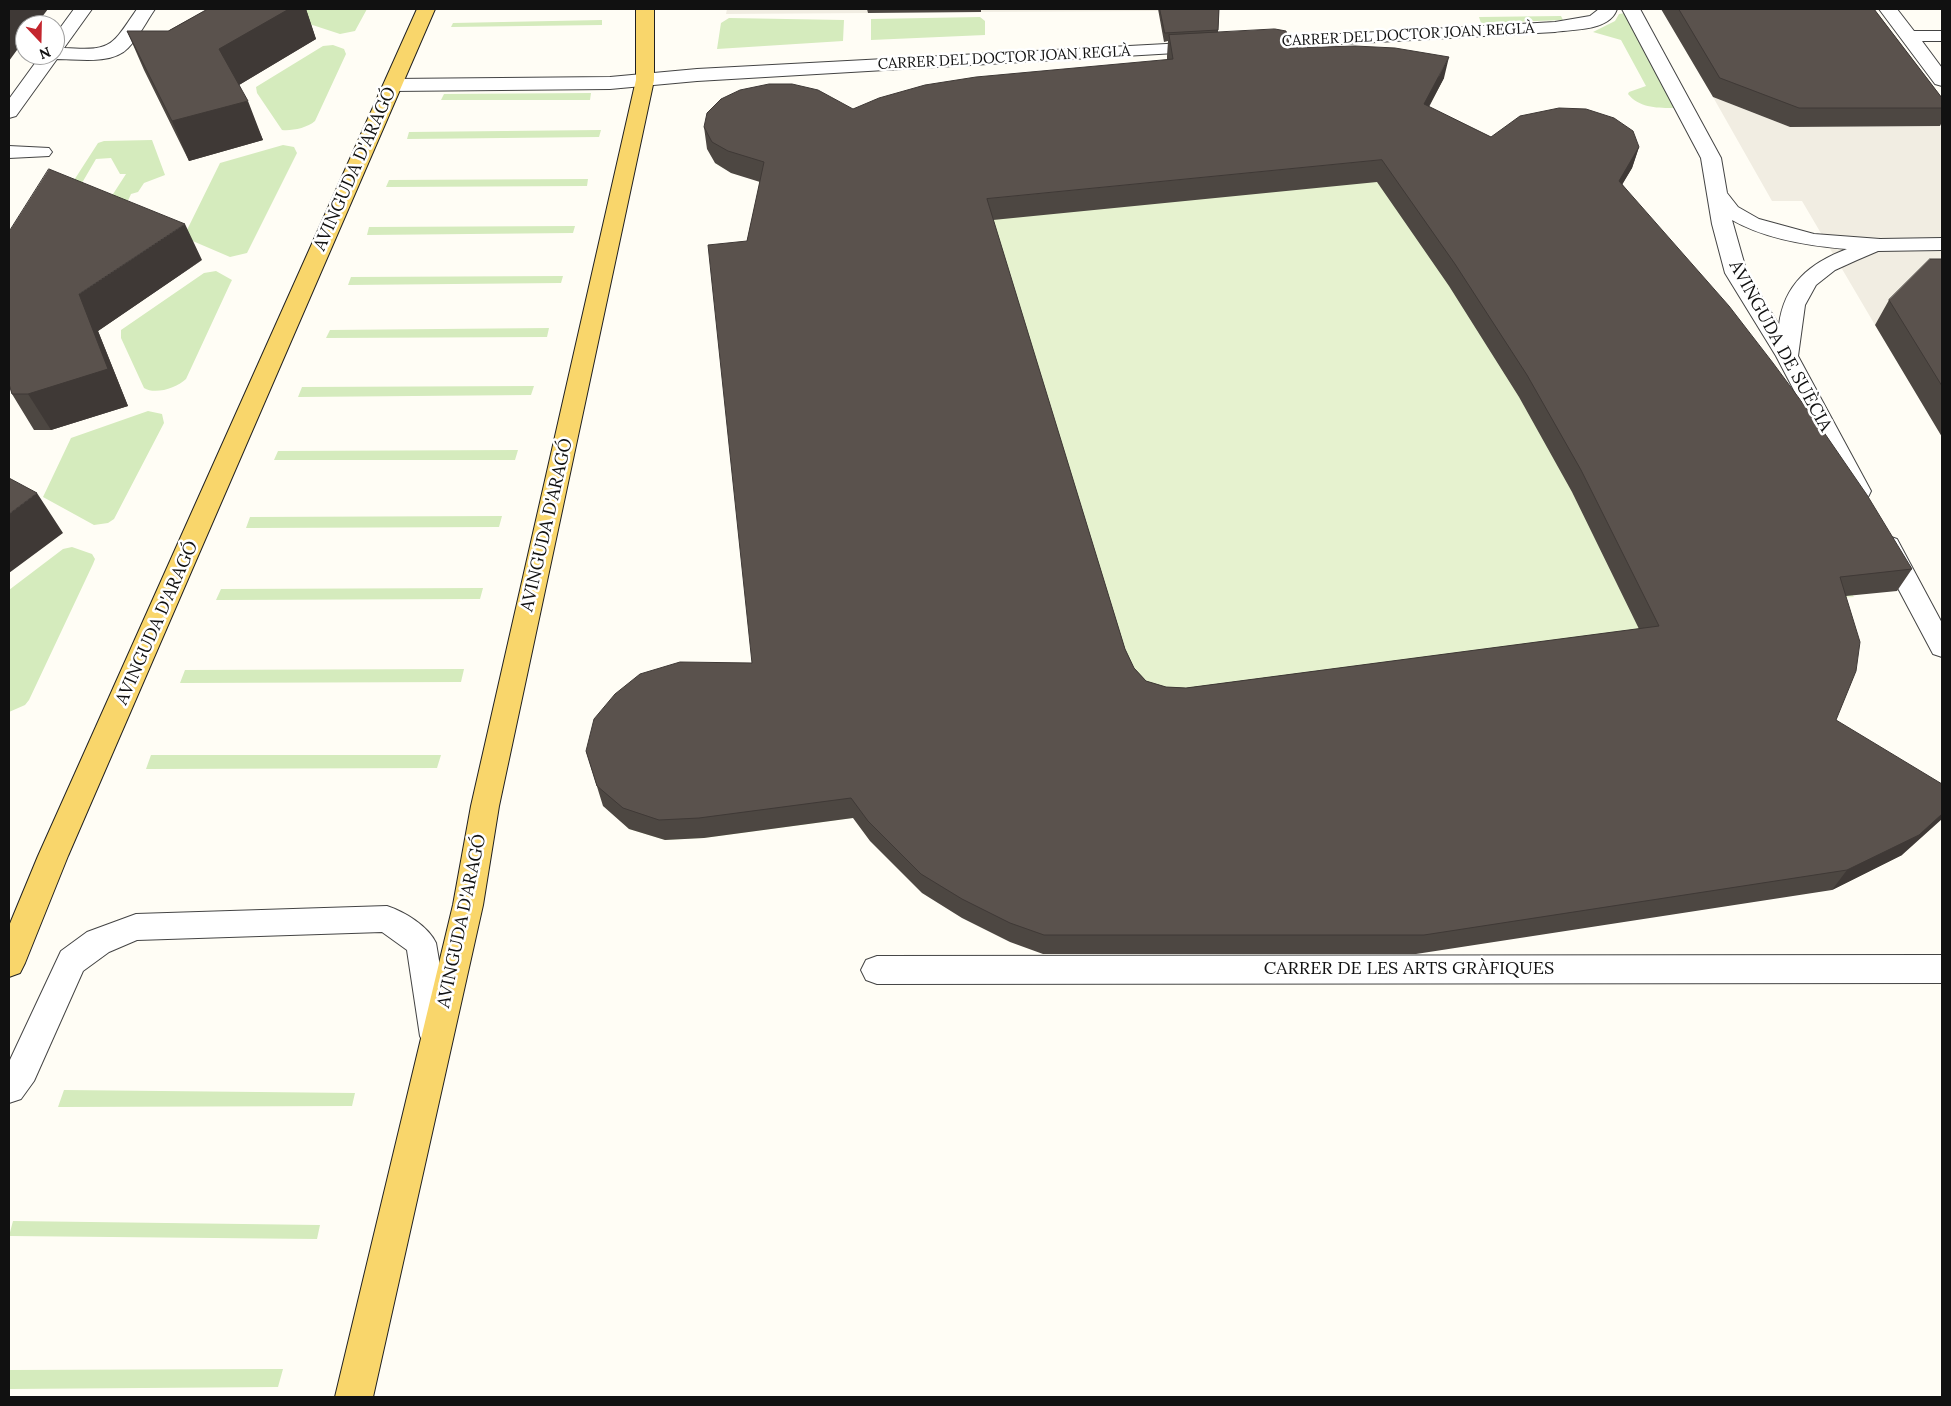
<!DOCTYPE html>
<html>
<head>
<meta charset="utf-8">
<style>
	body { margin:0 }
	#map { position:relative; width:1951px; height:1406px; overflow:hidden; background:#fffdf5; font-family:Lora,serif }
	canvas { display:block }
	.frame { position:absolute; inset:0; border:10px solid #111; pointer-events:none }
	.north { position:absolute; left:15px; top:15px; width:50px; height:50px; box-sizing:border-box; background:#fff; border:1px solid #a0a0a0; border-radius:50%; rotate:159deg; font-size:14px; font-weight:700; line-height:20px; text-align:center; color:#111 }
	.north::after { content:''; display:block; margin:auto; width:18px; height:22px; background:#c4262e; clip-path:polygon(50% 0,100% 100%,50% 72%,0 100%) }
</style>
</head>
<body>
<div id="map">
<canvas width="1951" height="1406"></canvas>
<div class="frame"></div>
<div class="north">N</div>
</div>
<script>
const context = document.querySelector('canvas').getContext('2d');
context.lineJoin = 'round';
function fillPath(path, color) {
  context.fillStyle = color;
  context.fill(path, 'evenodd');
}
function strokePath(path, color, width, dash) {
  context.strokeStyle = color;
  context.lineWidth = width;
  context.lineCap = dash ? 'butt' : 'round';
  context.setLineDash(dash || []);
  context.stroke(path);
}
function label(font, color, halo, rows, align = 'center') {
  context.font = font + ' Lora,serif';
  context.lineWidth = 5;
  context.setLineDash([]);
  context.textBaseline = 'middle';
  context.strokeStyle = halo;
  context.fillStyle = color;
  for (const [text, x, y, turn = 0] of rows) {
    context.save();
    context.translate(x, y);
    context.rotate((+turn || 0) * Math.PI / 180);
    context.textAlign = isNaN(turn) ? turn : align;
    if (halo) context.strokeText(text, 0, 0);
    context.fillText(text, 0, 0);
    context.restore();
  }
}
const green = new Path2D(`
	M284,9H367L355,31L340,34L285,16Z
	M1625,13L1678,108C1660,108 1640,109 1628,94L1629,92L1646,86L1621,40L1593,32L1615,21L1619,14Z
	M1561,16L1563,20L1481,23L1479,17Z
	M980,17L985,21V35L871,40V19Z
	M729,18L844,20L843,41L717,49L721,23Z
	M602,20V25L451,27L453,23Z
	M333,45L344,49L346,54L315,121C307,128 292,131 282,130L257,93L256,87L323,46Z
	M591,93L590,100H441L444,94Z
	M601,130L599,137L407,139L409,132Z
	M152,140L165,175L144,183L138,192L131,194L127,203L95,222L126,174H120L111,158L96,159L79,188H69L98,143L104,141Z
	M283,145L294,147L297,153L247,253L230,257L188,239L185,234L220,163Z
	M588,179L587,186L386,187L389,180Z
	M575,226L573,233L367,235L369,227Z
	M216,271L232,280L230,284L186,379C177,388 155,395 144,388L121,338V330L204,273Z
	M563,276L561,283L348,285L351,277Z
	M549,328L547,337L326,338L330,330Z
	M534,386L531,395L298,397L302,387Z
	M148,411L162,414L164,423L114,519L108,523L94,525L43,497L71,438Z
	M518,450L515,460H274L278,451Z
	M502,516L499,527L246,528L250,517Z
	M72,547L92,554L95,559L93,564L29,700L25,705L9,712V590L63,549Z
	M483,588L480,599L216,600L221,589Z
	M464,669L461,682L180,683L185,670Z
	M151,755H441L437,768L146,769Z
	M64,1090L355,1093L352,1106L58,1107Z
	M13,1221L320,1225L317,1239L9,1236Z
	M283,1369L278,1387L9,1389V1370Z`);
const pitch = new Path2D(`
	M1438,88L1416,130L1625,153L1632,168L1623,182L1606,189L1788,482L1854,597L1819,599L898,812L704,838L665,840L629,829L756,695L773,260L785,179C756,180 740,179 715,163L819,111Z`);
const plaza = new Path2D(`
	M727,9H868V13L726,14Z
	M981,9H1158V11L981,12Z
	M1713,97L1790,127L1940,126L1942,130V284H1916L1875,325L1802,201H1772Z`);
const minor = new Path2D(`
	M74,9H92L64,48C112,51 111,47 137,9H155C146,22 139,37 128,48C112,65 78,59 57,59L16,116L9,118V99L41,55H55V35Z
	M1599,9H1617C1610,31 1574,29 1555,32L1252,49L1246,48L1243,44L1246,40L1252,39L1555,22L1590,16Z
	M1622,9H1640L1721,158L1727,193L1738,207L1759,219L1814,234L1880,239L1942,238V250L1878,251L1857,260L1835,270L1816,285L1805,305L1798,356L1871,491L1868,497L1859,499L1850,497L1776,356L1725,273L1712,224L1701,158ZM1732,220C1765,239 1809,246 1847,249C1810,263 1784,284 1779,325L1747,273Z
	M1879,9H1897L1914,31H1942V41H1922L1942,68V86L1935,84Z
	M1204,42L1210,43L1213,47L1210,51L697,81L610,89L393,91L386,89L384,85L386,81L393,79L610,77L697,69Z
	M9,146L49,148L52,152L49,156L9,158Z
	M1888,536L1897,539L1942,623V657L1933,654L1875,545L1879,539Z
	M387,906C405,912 428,926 436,943L452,1036L447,1046L436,1051L425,1046L420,1036L407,950L382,932L137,940L109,952L83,971L34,1081L21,1099L9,1103V1062L61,951L87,932L136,914Z
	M1942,955V983L877,984L866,980L861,970L866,960L877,956Z`);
const major = new Path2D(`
	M417,9H435L68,856L25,963L20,973L9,977V926L38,856Z
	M636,9H654V80L499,806L483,905L373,1397H335L453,905L471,806L636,80Z`);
const wall = new Path2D(`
	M208,9H306L316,39L239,85L263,140L189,161L144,70L127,31H168Z
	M867,9H981V12L868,13Z
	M1158,9H1271V10H1219L1218,32L1290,48L1444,78L1429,107L1491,137L1639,147L1632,168L1622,184L1912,569L1897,591L1846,596L1836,720L1902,855L1832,890L1416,954H1043L1010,942L962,918L922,893L870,841L853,818L704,838L665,840L629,829L603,806L586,751L752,663L747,241L760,182L731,173L715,163L707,149L704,127L853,109L1167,60V56L1168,41L1164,42ZM1377,182L1449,286L1519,397L1572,492L1639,629L1186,688L1166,687L1146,681L1134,668L1125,649L993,220Z
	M1661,9H1874L1942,98V122L1940,126L1790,127L1713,97Z
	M1942,259V437L1875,325L1889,300Z
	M202,260L98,331L128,406L51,430H34L12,394L9,384Z`);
const shadedWall = new Path2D(`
	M9,9H48L36,25H25V39L9,61Z
	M289,9H306L316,39L234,88L219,49Z
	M1449,57L1444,78L1418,126L1424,104Z
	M248,101L263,140L189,161L172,121Z
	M1639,147L1632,168L1612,202L1619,181Z
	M185,224L202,260L98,331L128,406L51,430L28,394L79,294Z
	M37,493L63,533L9,573V514Z
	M1942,814V819L1902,855L1832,890L1847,870Z`);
const building = new Path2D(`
	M208,9H289L219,49L248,101L172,121L127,31H168Z
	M1160,9H1219L1218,30L1165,33Z
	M1679,9H1874L1942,98V108H1799L1720,78Z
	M1275,29L1286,31L1290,48L1355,46L1395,48L1449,57L1424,104L1491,137L1520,116L1559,108L1586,109L1614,118L1633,131L1639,147L1619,181L1729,306L1773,363L1821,428L1867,495L1912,569L1840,577L1860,642L1856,671L1836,720L1942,784V814L1919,835L1847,870L1424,935H1044L1010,923L962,899L921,874L868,821L851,798L699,818L659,820L623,808L597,786L586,751L594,719L615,694L640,674L680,662L752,663L708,245L747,241L764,162L728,151L712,142L704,127L707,113L721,99L740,90L769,84H792L818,90L853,109L879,98L925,85L976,77L1173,59L1169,35ZM1382,160L1455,264L1527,375L1581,470L1659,626L1186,688L1166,687L1146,681L1134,668L1125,649L987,199Z
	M49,169L185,224L79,294L108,369L28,394H12L9,384V232Z
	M1930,259H1942V386L1889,300Z
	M9,478L37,493L9,514Z`);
const farStreetnames = [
	["CARRER DEL DOCTOR JOAN REGLÀ",1408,35,-3],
	["CARRER DEL DOCTOR JOAN REGLÀ",1004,58,-3]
];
const streetNames = [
	["AVINGUDA D'ARAGÓ",355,169,-66],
	["AVINGUDA DE SUÈCIA",1780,346,61],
	["AVINGUDA D'ARAGÓ",547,525,-77],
	["AVINGUDA D'ARAGÓ",157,623,-66],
	["AVINGUDA D'ARAGÓ",462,921,-78],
	["CARRER DE LES ARTS GRÀFIQUES",1409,969]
];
fillPath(green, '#d5ebbd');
fillPath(pitch, '#e6f2cf');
fillPath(plaza, '#f1ede2');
strokePath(minor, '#444', 2);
strokePath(major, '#222', 2);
fillPath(minor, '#fff');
fillPath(major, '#f9d66b');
fillPath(wall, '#4d4742');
fillPath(shadedWall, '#3f3936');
fillPath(building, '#5a524d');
strokePath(building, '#3f3936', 1);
label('15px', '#111', '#fff', farStreetnames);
label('18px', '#111', '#fff', streetNames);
</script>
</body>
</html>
